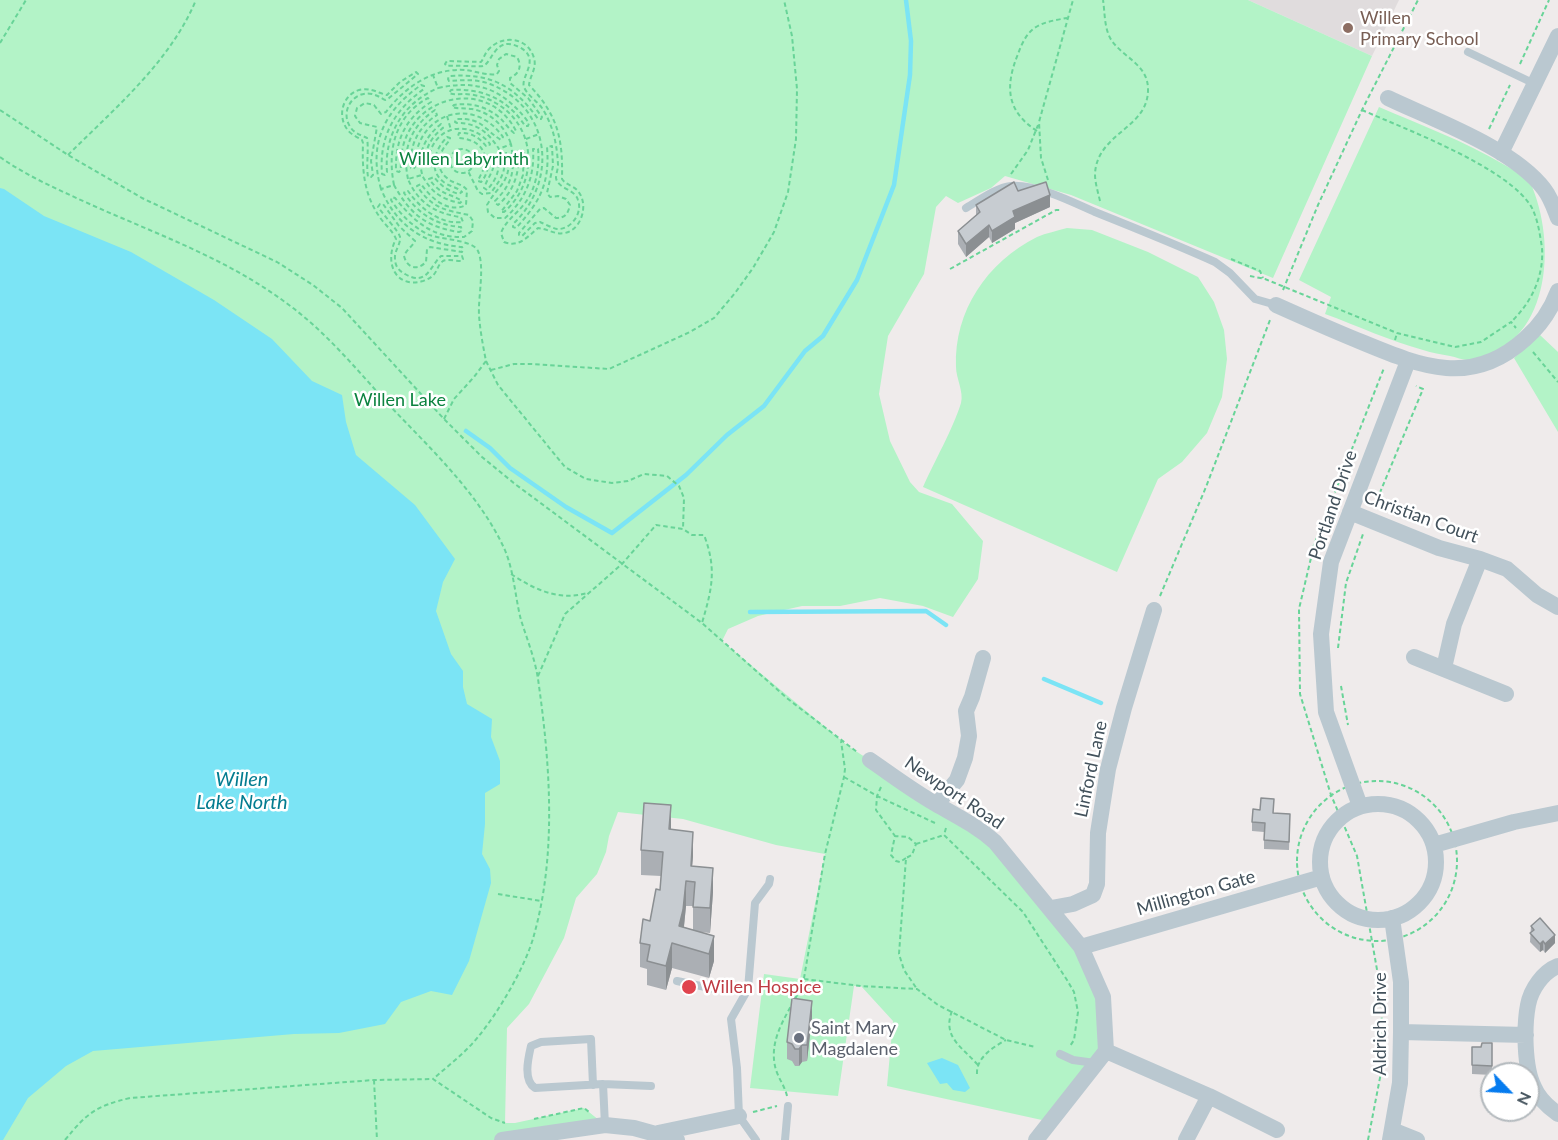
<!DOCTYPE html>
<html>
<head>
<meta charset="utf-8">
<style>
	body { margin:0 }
	#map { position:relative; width:1558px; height:1140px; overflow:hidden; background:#efebeb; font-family:Lato,sans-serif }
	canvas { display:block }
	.north { position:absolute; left:1480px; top:1062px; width:60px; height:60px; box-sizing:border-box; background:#fff; border:2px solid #b3b9bd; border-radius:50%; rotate:115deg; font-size:16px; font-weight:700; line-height:24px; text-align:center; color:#42515b }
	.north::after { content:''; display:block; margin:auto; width:21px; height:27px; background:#057bef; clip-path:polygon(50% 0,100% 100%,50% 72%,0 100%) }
</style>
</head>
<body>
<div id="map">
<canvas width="1558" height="1140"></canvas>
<div class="north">N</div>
</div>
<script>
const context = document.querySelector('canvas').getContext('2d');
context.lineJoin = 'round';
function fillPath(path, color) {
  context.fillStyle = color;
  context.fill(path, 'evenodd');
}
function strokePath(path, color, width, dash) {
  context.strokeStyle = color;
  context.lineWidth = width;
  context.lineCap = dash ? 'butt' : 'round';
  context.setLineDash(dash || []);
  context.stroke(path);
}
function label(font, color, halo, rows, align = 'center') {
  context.font = font + ' Lato,sans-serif';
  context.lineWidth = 5;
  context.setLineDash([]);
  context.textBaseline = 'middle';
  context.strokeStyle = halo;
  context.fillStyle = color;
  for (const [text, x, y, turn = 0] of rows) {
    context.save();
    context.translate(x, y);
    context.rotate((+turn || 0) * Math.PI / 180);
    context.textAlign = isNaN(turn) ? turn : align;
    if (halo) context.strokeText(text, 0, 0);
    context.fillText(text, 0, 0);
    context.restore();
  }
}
const education = new Path2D(`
	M1248,0H1399L1372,56Z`);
const green = new Path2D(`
	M0,0H1248L1372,56L1273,278L1071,195L1005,176L991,188L958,203L946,196L936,207L924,274L888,336L879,394L890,441L910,482L919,492L952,504L983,541L978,579L953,617L923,606L880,598L840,606H802L758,616L728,629L722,641L848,746L937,804L956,813L1051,908L1103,997L1106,1051L1051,1122L887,1086L893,1021L861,986H854L838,1096L750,1088L764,974L800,979L825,854L776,845L683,819L618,812L609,836L606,852L597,874L576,898L564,938L529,1004L507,1028L505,1123H515L584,1108L605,1125L502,1140H0Z
	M1379,107C1421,125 1464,141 1503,164C1512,169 1523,175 1530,182C1558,243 1551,349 1468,360C1462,360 1456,357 1450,356C1441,354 1432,353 1423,350C1390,341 1358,326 1325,314L1331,297L1299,280Z
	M1067,228L1092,230L1148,252L1198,277L1214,302L1224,330L1227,359L1222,397L1207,433L1182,462L1158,479L1117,572L923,487C934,462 953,429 961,403C964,392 956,378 956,367C954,311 987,262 1037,237C1046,233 1057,231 1067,228Z
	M1540,335L1558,352V432L1514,358Z`);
const water = new Path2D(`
	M0,188L4,189L44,216L131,252L214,300L272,339L312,381L342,395L346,422L356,455L415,505L455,559L443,582L436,611L451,654L463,671V687L467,704L492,719L491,737L500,761V784L485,793V824L482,854L490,869L491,883L469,961L452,995L431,991L401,1002L385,1024L339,1033L294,1034L93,1051L66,1066L28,1098L3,1140H0Z
	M942,1058L958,1065L970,1088L965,1092L953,1090L947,1083L940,1084L927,1063Z`);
const stream = new Path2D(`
	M466,431L490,448L510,468L566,507L612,533L686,475L727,435L764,406L805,351L823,336L857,280L894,185L910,75L911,41L906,0
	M750,612L926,611L946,625
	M1044,679L1101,703`);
const path = new Path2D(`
	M0,43L26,0
	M1520,64L1549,0
	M0,110L68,155L142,198L277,262L313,285L342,308L444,419L482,457L515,484L702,623L788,699L857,752
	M1362,110C1405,129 1510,168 1532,208C1538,220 1540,235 1542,248C1544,277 1531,303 1511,322
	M447,116L451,130
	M1489,129L1510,85
	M1037,131C1006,111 1005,86 1018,54C1021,46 1025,36 1032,30C1041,22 1056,20 1067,18
	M526,139L539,134
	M450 161a12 12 0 1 1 24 0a12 12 0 1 1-24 0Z
	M68,155C115,108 170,62 196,0
	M0,157C21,172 46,184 70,195C144,230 223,255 289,305C327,333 358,371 389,405C430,448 479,494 504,548C514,570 515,597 521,620C527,639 535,659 538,679C550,763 557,853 534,935C526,966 498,1013 478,1037C465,1053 448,1066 433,1079
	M422,174C417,153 425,137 441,124L443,128C430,138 425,149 425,165L429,166C430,160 429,153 432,147C444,122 475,124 490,144L489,146H486C479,137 470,132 459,133L458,136L459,138C473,139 486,146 485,162C485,169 480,175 478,181L481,182C489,173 487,165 491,156L495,157C495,170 488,177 484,188L487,190C499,177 500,166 499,149L511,144C515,169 514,182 495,201V203L498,205C514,191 519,174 519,153L521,150L524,152L523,175L517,191L501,212H504C539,182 537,125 494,102C486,97 473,94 463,94C457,94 454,95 449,93L451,90C482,88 508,99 525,126H528L529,123C504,90 479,79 438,88L433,75
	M1011,174L1028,150L1038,125
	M408,179C402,150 410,127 435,110L437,115C418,127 409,146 411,168L413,169L415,167C414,115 472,93 503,137L501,140C482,128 483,118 456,119L455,122L457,123C477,123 488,132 499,149
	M1048,180L1041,158L1039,122L1073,0
	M394,185C387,150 395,116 428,98L431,102C405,119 395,140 396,171L399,172L401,170C396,98 486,72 516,131L514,133C509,129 505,123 501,119C488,107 471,102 454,105L452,107C458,109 465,108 472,109C490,112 505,126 511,144
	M381,189C368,144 384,111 421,85L424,86V89C394,110 379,137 382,174L385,175L387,172C384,135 403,103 438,88
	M1100,201C1098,192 1095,183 1095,174C1097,133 1147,129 1148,91C1149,65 1125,59 1112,41C1104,30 1105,12 1103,0
	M1231,259L1260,271L1263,278
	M950,269L1056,210H1060
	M1250,276L1265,279L1397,333L1455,347L1481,342L1511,322L1516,328
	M1283,290L1318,205L1362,110L1418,0
	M1395,340L1397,333
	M1533,352L1558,382
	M486,361L498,385L565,467L586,479L612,483L628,481L644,474L667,476L679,486L684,498L683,529
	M491,370L514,364H532L609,369L690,332L714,318L735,293L753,268L774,232L788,192L796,139L797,89L792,36L784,0
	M444,419L454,399L474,377L486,361C483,346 480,330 479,315C478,297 485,267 478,251C472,239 440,240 427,234C412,226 400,214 391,200L392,197L395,198C414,221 432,238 464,237L472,231L473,221L469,215C444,210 432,208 417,186L421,184C431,198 448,214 466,205L467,190C462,183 453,184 447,178C433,167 440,150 450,140V138L447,137C435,149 427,171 445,183C451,187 457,187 462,192L459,194C448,191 441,186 434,177L429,179C442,196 447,192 462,201L460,203C441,199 431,192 422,175L408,179C418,203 436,214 461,217L463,222C440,225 420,208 408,191H405L404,193C419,214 435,225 461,227L462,231L459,232C426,227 410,214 394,185L381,189C396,225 423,244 462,247L463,249L462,252L430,247L427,249L426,262C417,271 407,268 404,256C407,249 412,247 415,241L399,226L383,204H380L378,207C382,213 400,233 400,237C401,244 394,251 395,259C395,266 399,271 405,274C427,287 430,266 441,256H462L463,259L462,261C456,261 447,259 443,261C435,267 439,276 423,281C395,289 384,262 396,239C393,231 384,224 379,216C364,194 362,170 363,143L362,140C357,137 350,134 347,129C337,115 343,95 359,90C370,87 378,93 387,95L400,82L416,72L418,74L389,98L385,100C380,97 376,95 372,94C353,90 339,112 351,128C354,133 361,135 367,138C369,150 366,164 368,177H371L373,175L371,161L377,127L360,123L355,116L357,108L365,103L374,105L381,114L386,112C405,87 432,68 465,70C475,71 488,76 497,74L499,71L497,65L499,59L506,54L517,57C522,66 520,73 510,78V83L528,98L542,117L541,119H538C514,85 490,73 449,76L448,79L449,81C463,80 477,79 490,84C552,108 558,182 513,224V227L516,228C540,202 550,183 547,147L552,146L553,166L547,193L550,197L558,196L566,199L570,205C568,214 565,218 556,218L544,208L540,209L519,233V235L522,236L535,223L540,222C545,224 552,228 557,229C571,230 583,213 578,200C575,189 558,189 556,178C556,174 558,169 558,165C557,144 553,125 542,108C537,101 527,95 524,87C520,77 542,58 519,47C495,35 493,62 483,66C479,67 454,65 447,66L445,64L447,61L481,62C484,58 485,53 488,50C502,34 528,37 534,58C537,68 530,76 529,85C558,115 563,139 562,179C566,185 572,185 577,190C589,202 583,229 565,233C555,235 548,229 538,228C527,237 519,248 504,242L501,233C506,220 517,214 525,203C536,189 540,166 538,149H533C535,177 525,200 505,218H495L488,212L487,205C500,182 510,185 509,154L506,153C504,158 505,163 504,169C502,179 496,185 491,193L482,194L478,191L468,171
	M1374,507L1423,389L1416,386
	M511,574C535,590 559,601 587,593
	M1160,596L1206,487L1270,320
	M1338,648L1346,583L1363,534
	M538,676L565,614L622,564L656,525L683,529L692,535H704C717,569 712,589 702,623
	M1341,686L1348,725
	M844,777L877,796L935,823
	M1297 861a80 80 0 1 1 160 0a80 80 0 1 1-160 0Z
	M881,787L877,796L876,810L895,836
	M946,828L944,835L1023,912L1067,980L1074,992L1078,1012L1074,1040L1070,1046
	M916,844L944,835
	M906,858L900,862L896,861L891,855L895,836L908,837L916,844L912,855L906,858L899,954L904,970L917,989
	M498,894L541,901
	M804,979L861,986L917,989L938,1005L1006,1040L1035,1047
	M795,999L803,984L825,854L844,777L845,769L841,741
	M952,1011C942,1037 962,1047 978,1065
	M1384,1052L1379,981L1357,856L1331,795L1300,694L1299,609L1314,545L1384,368
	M977,1074C976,1058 993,1047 1006,1040
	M374,1080L377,1140
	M787,1096C785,1087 779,1079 776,1070C769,1046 780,1026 791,1006
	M753,1112L777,1106
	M534,1119L584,1108L589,1112
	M65,1140C87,1113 96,1106 130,1098L374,1080L433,1079L491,1118L505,1123
	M1368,1140L1384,1057`);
const lane = new Path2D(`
	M1468,52L1535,84
	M966,208C980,200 995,188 1011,186C1037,184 1072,202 1095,212C1135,228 1175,244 1215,262L1230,273L1255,299L1276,305
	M677,981L715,989
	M1060,1054L1073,1060L1095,1063
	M593,1085L591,1039L541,1042L531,1046C528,1059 523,1080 535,1088L603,1084
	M605,1125L603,1084L651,1086
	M756,1140L739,1116L737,1068L731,1019L748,989L755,903L769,884L770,879
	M785,1140L788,1106`);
const street = new Path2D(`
	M1388,98C1434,120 1513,148 1544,189C1551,198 1554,208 1558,218
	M1501,153L1558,36
	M1276,305C1305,318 1334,331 1364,343C1422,367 1472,387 1525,339C1540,326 1551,310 1558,291
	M1350,512L1439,548L1480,559L1507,569L1537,595L1558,607
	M1414,657L1506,694
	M1444,668L1454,624L1480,559
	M870,760C892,775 913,791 936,804C957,816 977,826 995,842L1081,947L1103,997L1106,1051L1036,1140
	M937,804L957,780L965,758L969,736L966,711L972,697L983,658
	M1320 862a58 58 0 1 1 116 0a58 58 0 1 1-116 0Z
	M1360,806L1326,712L1321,634L1331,562L1408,361
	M1434,845L1514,822L1558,813
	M1051,908L1073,904L1093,895L1097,884L1098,833L1108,769L1124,708L1154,610
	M1081,947L1322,877
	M1558,966C1543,972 1531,989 1528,1005C1524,1026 1524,1068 1534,1087C1539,1099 1548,1107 1558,1114
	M1401,1032L1526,1035
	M1106,1051L1209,1096L1277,1130
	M1392,1130L1417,1140
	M658,1133L739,1116
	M502,1140L605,1125L634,1128L677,1140
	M1186,1140L1209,1096
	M1390,1140L1400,1083L1401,1032V982L1392,918`);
const wall = new Path2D(`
	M1018,191L1050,207L1015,223V229L992,243L989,237L966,257L958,244V231L976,215V205Z
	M1274,813L1290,823L1289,850L1264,849V832L1252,831V822Z
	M671,830L693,856L692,866L713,892L710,933L700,932L714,961L709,978L672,968L666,990L647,985V969L640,967V943L650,921L660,890L661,876L641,875V850ZM686,906H693V930L684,927Z
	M1531,926L1555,943L1545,953L1543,950L1540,952L1530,942Z
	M812,1017L807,1061L802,1062L799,1066H795L792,1061L787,1059V1042Z
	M1492,1043V1075L1472,1074V1047H1481Z`);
const shadedWall = new Path2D(`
	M1050,195V207L1015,223V229L992,243V231L1013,211Z
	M989,225V237L966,257V244Z
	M671,805V830L669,829Z
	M693,832V856L691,882V866Z
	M713,868V892L710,933V908Z
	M686,881V906L683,935L679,926Z
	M1555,935V943L1545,953V944Z
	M714,936V961L709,978V954Z
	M1543,941V950L1540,952V944Z
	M672,943V968L666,990V966Z
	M812,1001V1017L807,1061V1045Z
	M802,1045V1062L799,1066V1049Z`);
const building = new Path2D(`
	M1014,182L1018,191L1046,182L1050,195L1013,211L1015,217L992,231L989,225L966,244L958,231L980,212L976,205Z
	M1261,798L1274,799L1273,813L1290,814L1289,842L1264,840L1265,823L1252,822L1253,809L1260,810Z
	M644,803L671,805L669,829L693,832L691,866L713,868L710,908L693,907L695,882L686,881L683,910L679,926L714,936L709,954L672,943L666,966L647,961L650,945L640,943L643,919L650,921L656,889L660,890L663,852L641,850Z
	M1540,918L1555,935L1545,944L1543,941L1540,944L1530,933L1534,930L1531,926Z
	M792,998L812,1001L807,1045H802L799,1049H795L792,1044L787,1042Z
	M1482,1043H1492V1066L1472,1065V1047H1481Z`);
const markers = [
	[1348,28,6,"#8d6e63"],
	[689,987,8,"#e0444e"],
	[799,1038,6,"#6b7280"]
];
const educationNames = [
	["Willen",1360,18],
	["Primary School",1360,39]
];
const parkNames = [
	["Willen Labyrinth",464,159],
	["Willen Lake",400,400]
];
const streetNames = [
	["Portland Drive",1333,505,-71],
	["Christian Court",1421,517,20],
	["Linford Lane",1091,769,-78],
	["Newport Road",954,793,34],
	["Millington Gate",1196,893,-16],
	["Aldrich Drive",1380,1024,-90]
];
const healthNames = [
	["Willen Hospice",702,987]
];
const worshipNames = [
	["Saint Mary",811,1028],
	["Magdalene",811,1049]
];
const waterNames = [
	["Willen",242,780],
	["Lake North",242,803]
];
fillPath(education, '#e0dcdd');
fillPath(green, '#b3f3c7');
fillPath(water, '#7be4f5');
strokePath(stream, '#7be4f5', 4.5);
strokePath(path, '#68d498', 2, [4.5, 3]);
strokePath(lane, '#bac8d0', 8);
strokePath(street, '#bac8d0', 16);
fillPath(wall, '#abafb4');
fillPath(shadedWall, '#8b8f92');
fillPath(building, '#c7ccd1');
strokePath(building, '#8b8f92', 1.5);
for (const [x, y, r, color] of markers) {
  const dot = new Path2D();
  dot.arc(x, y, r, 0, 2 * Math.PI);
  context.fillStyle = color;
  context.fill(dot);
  strokePath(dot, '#fff', 2);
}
label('18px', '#785e54', '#fff', educationNames, 'left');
label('18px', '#0c8340', '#fff', parkNames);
label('18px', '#42515b', '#fff', streetNames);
label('18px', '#be3a42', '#fff', healthNames, 'left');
label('18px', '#5b616d', '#fff', worshipNames, 'left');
label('italic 20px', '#037c90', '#fff', waterNames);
</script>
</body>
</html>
